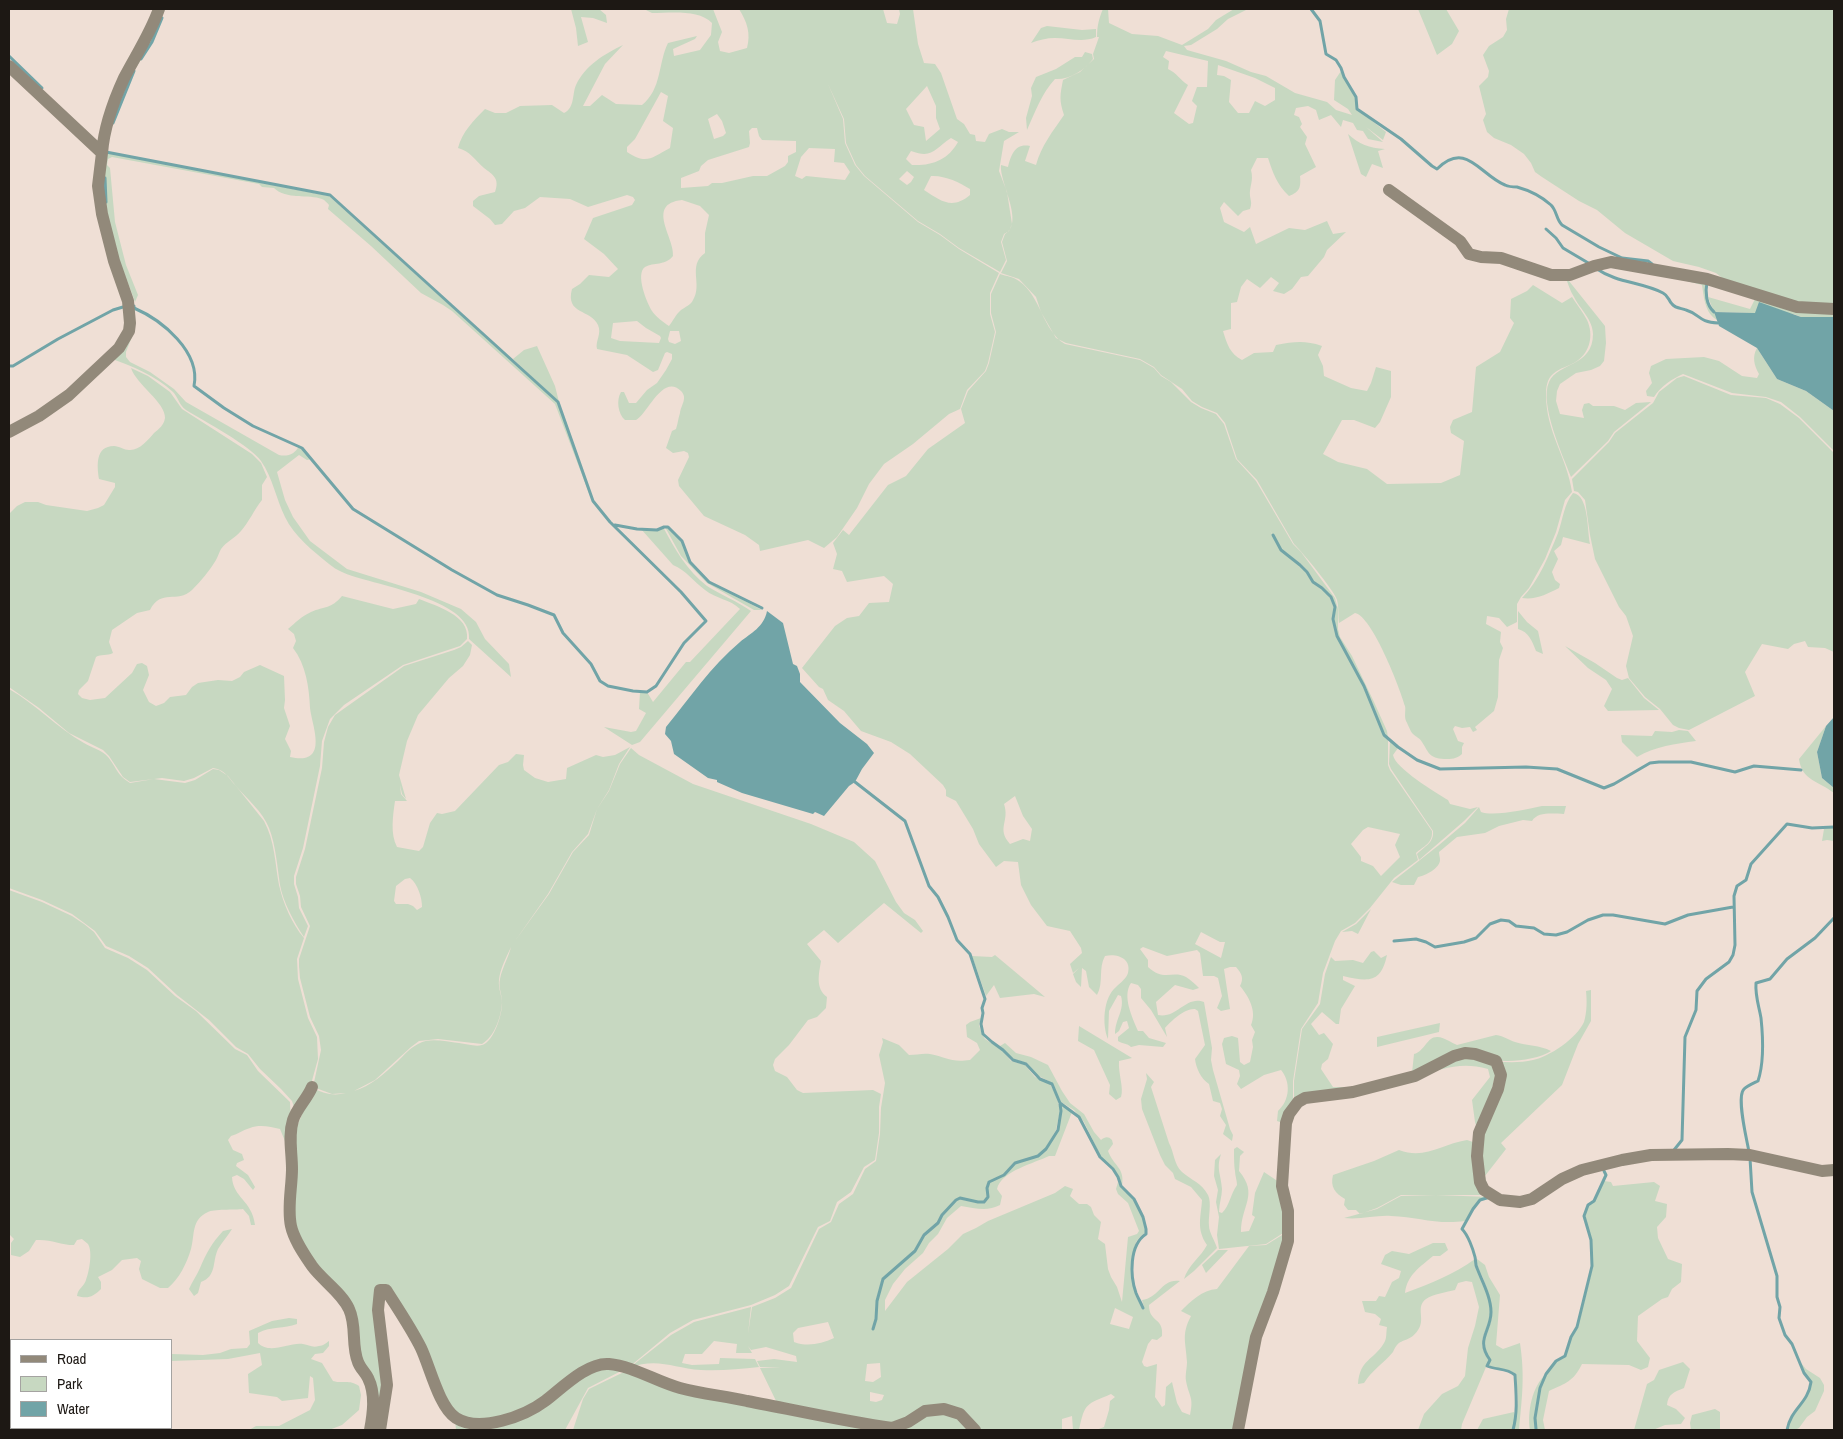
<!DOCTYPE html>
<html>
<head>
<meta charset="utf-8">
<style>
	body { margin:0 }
	#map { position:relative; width:1843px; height:1439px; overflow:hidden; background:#efdfd5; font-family:"Archivo Narrow",sans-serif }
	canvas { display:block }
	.frame { position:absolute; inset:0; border:10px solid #1d1814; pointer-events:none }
	.legend { position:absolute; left:10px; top:1339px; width:162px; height:90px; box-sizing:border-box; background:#fff; border:1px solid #a5a3a1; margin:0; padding:6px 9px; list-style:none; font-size:15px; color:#1d1814 }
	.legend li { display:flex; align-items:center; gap:10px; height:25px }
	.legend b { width:25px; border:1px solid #a5a3a1 }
</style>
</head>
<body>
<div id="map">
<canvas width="1843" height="1439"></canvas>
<div class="frame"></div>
<ul class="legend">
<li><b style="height:6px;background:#92897a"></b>Road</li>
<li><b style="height:14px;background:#c7d8c1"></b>Park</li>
<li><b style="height:14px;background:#71a4a7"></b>Water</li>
</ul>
</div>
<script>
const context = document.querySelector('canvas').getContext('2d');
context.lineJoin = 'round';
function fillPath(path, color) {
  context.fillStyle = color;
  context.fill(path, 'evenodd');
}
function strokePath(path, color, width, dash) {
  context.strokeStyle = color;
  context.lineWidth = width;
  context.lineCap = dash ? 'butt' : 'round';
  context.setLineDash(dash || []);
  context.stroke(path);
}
const green = new Path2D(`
	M160,9H165L152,42L134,71L112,125L107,141L103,164L104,186L108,218L115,249L134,302L135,318L133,334L126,352V357L130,362L150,372L174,389L186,402L279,455C288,457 295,454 299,446L312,459L307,460L299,455L277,472L285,500L293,517L310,541L347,569L421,592L461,609L476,622L485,639L509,664L511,677L469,639C474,598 369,585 342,572C337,570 333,567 329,564C313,551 294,536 285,517C276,499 273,478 261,461C251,446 204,421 186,410C179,405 178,397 173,392C155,375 132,366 109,358C118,351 127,342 130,331C137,309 122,283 115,261C108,237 101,212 99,187C99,178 101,169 102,160C105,132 112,106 125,80C136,56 151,34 160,9Z
	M571,9H599L606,15L607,23L593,18L581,17L588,42L578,46L576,28Z
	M648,9H713L722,32L718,42L720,51L729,53L747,48C751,33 747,22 739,9H883L887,23L897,24L900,14L899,9H913L918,44L924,63L935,64L941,73L957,119L964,124L970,134L975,135L976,141L985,142L989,134L1002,129L1009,132H1019L1004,141L999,171L1007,192L1012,224L1009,231L1004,234L1001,242L1006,260L1000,272L959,248L940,234L918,221L865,176L856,165L846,143L844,119L828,84L843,119L845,143L855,165L864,176L918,222L940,235L959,249L999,273L990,293V314L995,332L988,363L985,371L967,390L960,409L949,414L913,444L884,464L869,484L857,508L837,537L824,548L808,540L760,551L759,545L745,535L704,516L679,486L678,480L689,457L688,453L684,451L673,453L666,448L672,431L676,429C678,423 678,419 680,413C681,405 688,398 681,391C663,373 648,413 636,420H625C618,414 616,400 621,392H624L629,403H636L647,390L657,383L666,370L672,359V354L667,352L665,353L658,370L653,372L627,355L597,349C595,341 602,334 598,325C591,309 565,315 572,289L580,284L589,275L609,277L618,269L604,254L584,239L593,218L632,205L635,200L633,197L627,195L588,207L570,199L540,197L525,208L514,211L502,224L495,225L490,219L473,206V201L479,196L495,192C500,178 493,175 484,168C475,160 470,151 458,148C462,132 474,120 485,109L495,113H506L520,106L552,105L564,113C575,108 572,94 576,85C585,66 604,54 623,45L605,64L583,106H590L602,95L616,104L642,105C662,89 658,63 668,43L697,36L695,39L673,49L674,56L700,50L711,35L712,23C699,9 670,13 652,13L646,10ZM927,86L936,106V118L940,129L926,141L924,127L914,125L906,109ZM661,92L668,96L663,121L673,128L670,148C651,158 647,165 627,152V147L635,139ZM717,114L722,121L726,133L723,136L714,139L708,119ZM752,128H757L759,136L762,140L796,141V152L788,156V162L785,166L767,176H753L722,183H712L708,186L681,188V178L699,171L701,166L708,160L749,147L750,143L749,131ZM951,138L958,142C948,160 932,166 912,165L906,159L911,151C933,159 934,149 951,138ZM809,148L835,149L834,162L844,163L850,172L845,180L806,176L802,179L795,176L801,157ZM907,171L914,177L911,182L907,185L899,179ZM931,176C944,175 959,182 970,189V195C952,210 941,201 924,190ZM682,200L700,206L709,215L705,233V253C687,266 703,284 693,300C691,305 685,307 681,310C676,314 673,321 669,326C663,322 656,317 652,311C647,303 635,274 645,267C654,262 665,266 673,256C675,238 645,204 682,200ZM637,321L646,328L660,336L661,338L659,343L620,341L611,338L613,323ZM670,331H679L681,341L675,344L669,342L668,339Z
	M1103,9H1108L1109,23L1132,34L1158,36L1182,45L1208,29L1216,20L1234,9H1248L1228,19L1217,29L1191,45L1184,46L1187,50L1226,61L1251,72L1266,76L1295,93L1327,102L1336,110L1352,115L1348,109L1334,100L1335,80L1341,71L1356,97L1357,109L1386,132L1383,140L1366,127L1383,142L1368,139L1363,131L1357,130L1353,123L1343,120L1341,127L1331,115L1319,120L1316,110L1308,106L1296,108L1294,115L1299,117L1302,124L1300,127L1307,137L1305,144L1316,167L1300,176C1301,187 1300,192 1289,196C1277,185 1273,173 1268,158H1257L1251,170C1254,181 1249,187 1250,196C1251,202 1252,203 1250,209L1243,211L1238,216L1224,202L1220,208L1224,222L1244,232L1250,227L1256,244L1289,228L1305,230L1327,221L1333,234L1346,232L1327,250L1324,257L1308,276L1301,277L1292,289L1284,294L1273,291L1279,283L1271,277L1260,288L1247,279L1241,287L1237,302L1231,303V329L1223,331C1227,344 1230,354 1242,360L1254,353L1273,352L1276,345C1294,342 1304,340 1322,346L1318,355L1323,366L1324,376L1351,388L1367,391L1371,383L1376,367L1391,371V397L1380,422L1375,428L1354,420H1342L1323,454L1338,462L1367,469L1387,484L1441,483L1460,475L1464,441L1451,433L1450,427L1453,420L1472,412L1476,367L1500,352L1514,323L1510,318L1511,299L1527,291L1533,285L1562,303L1572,297C1577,305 1583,312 1587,320C1594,335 1590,352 1577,361C1570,366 1559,368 1553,374C1547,379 1546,387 1546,395C1546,432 1567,457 1572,492L1565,500L1556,532L1545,559L1529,588L1521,597L1517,604V622L1507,627L1499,618L1487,616L1486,624L1501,632L1500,642L1503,648L1499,660L1498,697L1494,711L1475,727L1477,730L1473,732L1470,727L1462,728L1455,726L1453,729L1458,741L1464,743L1462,747V754C1456,759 1452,759 1444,759C1429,758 1429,753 1422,742C1420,738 1416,737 1413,734C1410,731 1408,724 1406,721C1404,716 1406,710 1405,706C1400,688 1372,616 1355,613L1339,623C1338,615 1339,608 1337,600C1334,590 1302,552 1294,544L1257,480L1237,459L1225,423L1217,413L1202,407L1192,401L1182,389L1161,375L1154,367L1140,359L1066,343L1056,338L1041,312L1036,297L1019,279L1001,273L1007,261L1002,242L1005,234C1025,223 999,182 1001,165L1008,167C1011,155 1015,143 1030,146L1025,161L1036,165C1041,146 1053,131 1064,115C1059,100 1060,95 1063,80L1080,72L1094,59L1093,54L1099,37H1097C1097,26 1099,18 1103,9ZM1166,51L1208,61L1207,87H1197L1192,101L1197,106L1193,123L1189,124L1174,113L1188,85C1180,80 1177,73 1168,69L1169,61L1163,57ZM1218,65L1255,78L1275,88V100L1265,106L1255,101L1249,113H1238L1229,102L1231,80L1224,76L1217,75Z
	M1418,9H1446L1459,31L1452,44L1437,55Z
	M1509,9H1834V308L1797,305L1731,285L1716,273L1699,267L1673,261L1625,233L1597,210L1579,201L1542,177L1535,172L1531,163L1524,154L1511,145L1494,138L1487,132L1483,120L1486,114L1479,86L1488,77L1489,71L1483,55L1489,46L1503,37L1507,30L1506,19Z
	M1047,26L1082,30L1096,29V37C1083,43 1069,38 1055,38C1047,38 1038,40 1031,43L1041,28Z
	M1085,52L1092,54L1093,59C1085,70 1069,80 1055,79C1042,93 1035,112 1027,130L1026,118L1032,96L1031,88L1036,77L1056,69L1075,57H1082Z
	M1348,134C1359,144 1369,148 1385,149L1378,151L1383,168L1372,164L1366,177L1361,174Z
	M107,153L329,196L558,403L592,501L555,404L452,311L443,305L421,293L371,246L328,209L329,205C327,203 325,200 322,199C309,194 286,200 274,188L262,187L259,184L112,157L108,159L107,165L110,168L115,222L126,265L138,295L135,302C129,284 121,268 116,250C107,221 101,183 107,153Z
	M1637,268L1706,280C1705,291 1705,304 1714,312L1708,297L1750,309L1756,297L1834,311V317H1801L1794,314L1714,312L1717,320C1705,313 1704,298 1702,285Z
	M1000,274C1006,276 1014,277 1019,281C1041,296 1042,330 1065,344L1140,360L1154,368L1161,376L1171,382L1191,402L1201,408L1216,414L1224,424L1236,459L1256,481L1293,544L1301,552L1335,598L1338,609V629L1340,637L1352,656L1374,702L1387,731L1388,738L1385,735L1365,685L1338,636L1334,619L1336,607L1332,597L1323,587L1313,581L1308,571L1301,564L1281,549L1270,530L1280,550L1299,565L1306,572L1312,582L1322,588L1330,598L1334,608L1333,619L1337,636L1363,686L1384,736L1388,740V765L1390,770L1432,831C1433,843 1424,846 1416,853L1418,860L1394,878L1370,908L1355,923L1341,931L1335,941L1323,973L1318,1003L1301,1029L1293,1081V1107L1280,1122L1277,1121L1278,1111C1290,1100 1291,1082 1281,1070L1264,1075L1241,1089L1237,1084L1240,1076L1239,1070L1226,1064L1222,1044L1224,1038L1232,1036L1238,1038L1240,1062L1244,1065L1250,1062L1253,1047L1252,1040L1255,1032L1251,1025C1257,1011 1249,997 1240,986C1244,978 1242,974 1236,967H1230L1224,969L1230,1009L1221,1011L1217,1008L1222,996L1218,978L1214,976H1203L1200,953L1197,950L1167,956L1143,947L1140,949L1148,960V967C1164,982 1172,970 1186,977C1191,980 1195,984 1199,988L1193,990L1175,985L1156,1002L1158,1015C1177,1019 1186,995 1204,1002L1212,1048L1211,1060L1213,1070L1230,1129L1233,1135L1232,1141L1223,1134L1226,1125L1220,1116L1222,1109L1220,1103L1213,1101L1209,1084C1201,1079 1196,1068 1195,1059L1205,1045L1198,1011L1195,1009C1185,1008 1171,1021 1165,1028L1167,1037L1151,1010L1141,998V989L1138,985L1131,983C1122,996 1132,1017 1138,1031H1143L1149,1038L1166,1043L1163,1047L1139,1045L1131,1047C1127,1043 1123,1044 1118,1041V1037L1129,1028L1127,1021L1123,1022L1119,1031L1115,1034C1115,1019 1125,1010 1121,996L1118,995L1109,1011L1108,1039C1102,1025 1103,998 1116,987C1120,983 1126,979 1128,973C1132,958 1116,953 1105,956C1098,968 1104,983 1097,995L1089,987L1086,971L1082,968L1081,987L1076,982L1073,974L1079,968L1073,973L1070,964L1082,953L1081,948L1070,931L1047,926L1031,905L1021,885L1018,862L1004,861L996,867L979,844L973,829L956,801L946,796V790L943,785L910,754L891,742L861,731L844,711L828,700L823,689L819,687L802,668L835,626L847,618L859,616L869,603L889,602L893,584L884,576L847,582L842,571L833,569L837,554L833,543L843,530L849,535L888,485L906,476L928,449L965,423L961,409L968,391L986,371L989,363L996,332L991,313V294ZM1015,796L1023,816L1032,829L1030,841L1023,839L1010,844C996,828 1010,822 1004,804ZM1368,827L1400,834L1395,845L1400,857L1381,876L1373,866L1361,861V857L1351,844L1363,830ZM1201,932L1220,942H1225L1221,958L1195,944Z
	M1565,276L1605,326L1606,343L1604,361L1600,366L1591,370L1576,373L1560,384L1557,391L1556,401L1560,414L1584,418L1582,410L1584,404L1589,403L1593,406H1614L1625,410L1636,403L1651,402L1614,432L1608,441L1571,477C1563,456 1539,404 1549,382C1558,362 1593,367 1593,334C1593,320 1580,309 1574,297C1570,291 1568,283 1565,276Z
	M537,346L555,386L559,402L513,359L524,350Z
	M1757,348L1777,379L1806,391L1834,411V451L1800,417L1781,402L1766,397L1732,393L1683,374C1672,379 1661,386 1654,397L1647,396L1646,391L1652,383L1649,373L1651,366L1666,359L1704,357L1719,361L1742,376L1757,378L1759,374C1754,365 1752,357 1757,348Z
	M131,368L148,376L170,392L182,409L252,454L261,463L267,477L262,485V500C254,510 249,522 241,531C235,538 227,541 221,549C219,553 218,556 216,560C210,570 201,581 192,590C177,604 161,588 150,610L137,613L112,630L109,642L113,653C107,656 101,654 96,657L88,681L79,690L78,694L82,698L90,700L105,698L132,673L137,664L142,663L147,666L149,675L143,690L149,702L156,706L164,703L170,697L186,695L192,687L198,683L218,680L232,681L240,677L244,672L260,665L284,676L285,700L284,708L290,726L285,739L291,751L290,757C330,766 312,726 310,708C309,687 306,665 293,648L296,641L294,634L288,629C295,623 302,616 311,612C325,606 331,609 342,596L393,609L416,604L419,599C436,606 470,615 467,639L460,646L403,665L344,705L330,719L322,741L320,766L303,848L294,876V884L298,897L299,908L308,926L304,937C294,922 283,902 280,885C277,866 276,846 269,828C263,812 247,799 236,786C228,778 226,770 213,768L194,778L184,781L162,778L130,782L123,777L109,756L103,750L69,733L39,708L9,687V514L17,506L25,502H38L46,505L87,511L98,508L104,505L115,487V483L99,479C97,466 95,446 114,446C119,446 124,450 129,450C139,451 148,440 154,433C159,429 164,425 165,418C166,403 136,384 131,368Z
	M1684,376L1731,395L1766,398L1780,404L1799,418L1834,453V652L1825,648L1808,647L1805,641L1794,644L1788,649L1762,644L1745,672L1755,696L1689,730L1679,728L1673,725L1660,709L1645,697L1629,678L1626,666L1633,636L1626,616L1619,607L1595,559L1590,535L1585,500L1578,492L1574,491L1572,479L1609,442L1615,433L1653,403L1659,392L1677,378Z
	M1573,493C1589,495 1587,530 1590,544L1563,537L1561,545L1554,551L1558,559L1552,572L1555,580L1560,584L1559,588C1547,594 1536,600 1522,598C1539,581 1549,555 1558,533C1563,519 1564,504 1573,493Z
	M663,527C675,549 687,571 707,586C721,595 737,601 751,611L640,742L632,745L604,727L631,732L636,731L646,713L639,709L640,692H647L653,702L686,662H690L740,609C730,599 716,599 705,590C694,582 686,570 673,565L641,529L657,530Z
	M665,527L668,528L682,541L690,562L709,582L762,610H754L707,583L681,556Z
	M1518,611L1527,622L1538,631L1543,654L1536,651C1532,641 1529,632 1518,629Z
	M468,641L472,645L470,655L463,666L449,678L418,715L407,741L399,775L406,799L402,794L400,785L401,794L407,801H395C393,815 390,834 397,847L419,851L423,847L430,823L437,813L442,814L455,811L499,765L508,762L516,754L524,755L523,765L524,770L535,778L548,782L566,779L567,768L596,755L603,757L615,755L630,747L619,764L609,790L597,809L588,834L572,852L548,894L515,941L549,894L573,852L589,835L597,809L609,791L620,764L631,748L639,755L693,784L811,824L854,842L875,861L896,902L904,913L915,920L923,931L921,933L884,903L838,943L824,930L807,944L821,961C819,974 815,988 827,997L826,1008L817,1017L808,1020L789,1045L775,1059L773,1065L775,1071L787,1077L797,1090L803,1093L873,1090L881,1094L879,1107V1133L875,1160L864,1167L851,1192L837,1202L830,1221L818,1227L789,1286L775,1295L751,1305L693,1320L670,1333L628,1368L608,1362L542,1402L485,1424L456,1417L431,1371L379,1289L386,1385L378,1430L363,1369L354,1318L323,1277L295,1232L293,1136L313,1088C324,1094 334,1096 346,1093L332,1094L313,1087L321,1050L319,1036L310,1017L300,978L299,966V959L310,926L301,907L300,896L296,884V877L305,849L322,768L324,742L328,727L335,715L404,666L454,650L461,647ZM410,878C418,884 422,898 422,907L417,910L413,906L408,904H396L394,901L396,886L405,879ZM511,947C509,956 502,968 500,979C498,987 502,994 502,1002C503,1012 494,1042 482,1045C476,1047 466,1044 459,1043C446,1042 430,1037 418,1044C410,1048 404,1055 398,1061C385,1073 371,1086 354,1091L375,1080L411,1047L419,1041L438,1039L482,1044C494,1037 501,1018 502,1003C502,996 498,988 499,980C500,969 506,958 511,947Z
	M1565,646L1595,663L1617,678L1622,680L1628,678L1644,698L1659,710L1608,711L1604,706L1612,689L1606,680L1588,668Z
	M9,689C36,704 57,728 84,743C92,748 102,750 108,757C117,768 116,774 130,783L154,779L185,783L195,780L213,769L219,770L228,776L264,821C275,841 275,864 279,885C283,903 292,924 304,938L297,959L298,979L308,1018L317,1037L318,1059L308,1095L294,1107L292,1101L281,1089L260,1069L248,1054L236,1047L209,1020L177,995L148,968L129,956L106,946L95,931L72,914L42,900L9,888Z
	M1826,726L1817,752L1822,778L1834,788V793C1819,781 1802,781 1799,759Z
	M1679,730L1688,731L1696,741C1675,744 1656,746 1637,757L1622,742L1621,735L1652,736L1655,731L1672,732Z
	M1390,741L1398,748L1393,755C1395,768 1436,793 1448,800L1450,804L1470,809L1478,807L1464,821L1419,860L1417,854C1425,846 1434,843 1433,831L1391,769L1389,764Z
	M1542,806H1566L1564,814C1554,814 1538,811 1532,821L1523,820L1499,826L1485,833L1457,837L1439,852C1439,855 1440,857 1440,860C1440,868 1425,876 1418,877L1414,885H1401L1392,882L1439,845L1465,823L1479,807L1481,812C1494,817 1527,809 1542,806Z
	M1834,827V841L1827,840L1822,841L1824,829Z
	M9,890L42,902L72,916L84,924L94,932L105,948L128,958L147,970L175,996L196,1011L235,1049L247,1055L258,1071L290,1102L291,1122L287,1146L280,1129C271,1127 260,1124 250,1128C243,1130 238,1134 231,1136L228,1140L233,1150L242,1154L244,1160L237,1163L236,1166L248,1175L255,1187L253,1190L244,1179L237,1175L232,1177C233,1198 252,1200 255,1225H251L249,1216L243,1209C235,1210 213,1209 208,1212C191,1220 195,1234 191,1249C187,1263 179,1279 168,1288H160L142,1279L139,1269L141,1261L137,1258L122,1260L112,1270L98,1277L101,1282V1289C93,1297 88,1299 77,1296C78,1288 84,1287 86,1280C89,1272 93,1252 88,1244C87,1243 83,1240 82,1239L77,1240L74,1245C60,1245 51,1239 36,1240L29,1251L20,1257L11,1255V1243L14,1239L9,1234Z
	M1371,909L1358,934L1352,931L1342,932L1356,924Z
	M1374,951L1381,958L1387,955C1381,983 1369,982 1343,976V980L1355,986L1341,1009L1339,1024H1336L1322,1012L1311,1024L1319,1035L1324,1033L1333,1044L1328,1059L1322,1064L1321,1069L1333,1087H1354L1412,1073L1414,1054C1425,1051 1427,1036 1438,1037C1443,1037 1452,1043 1457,1045L1496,1035C1504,1036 1509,1040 1515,1042C1527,1046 1540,1045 1551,1051C1539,1059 1511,1063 1496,1060C1485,1057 1475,1050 1463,1052C1446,1055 1431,1068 1415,1074C1396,1081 1375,1085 1355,1090C1336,1095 1308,1089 1294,1106V1081L1302,1029L1320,1004L1325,974L1331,957L1335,961L1353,960L1363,963L1371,952Z
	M995,955L1038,991L1045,997L1034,994L1000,998L994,985L986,996L972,956L992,957Z
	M1591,990V1021L1578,1044L1562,1085L1501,1143L1506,1149L1481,1181L1485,1121L1498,1062C1509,1062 1522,1063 1533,1060C1549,1057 1577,1038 1584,1022C1587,1012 1587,1001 1586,991Z
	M981,1018L979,1025L982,1034L985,1039L1002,1050L1011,1061L1025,1065L1035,1077L1050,1084L1057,1097L1060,1111L1056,1130L1045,1149L1037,1156L1014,1162L1003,1175L988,1182L986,1188L987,1197L983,1201L978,1202L959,1198L955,1200L941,1215L937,1223L923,1234L914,1251L882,1279L876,1301L875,1319L872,1329L876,1320L877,1302L883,1280L915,1251L924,1235L937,1223L942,1215L956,1201L959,1199L978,1203L984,1202L988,1197L987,1188L989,1183L1003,1175L1015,1163L1038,1157L1046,1150L1058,1131L1061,1111L1060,1105L1072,1112L1055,1156H1049C1035,1163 1001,1171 997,1189L1002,1196L1000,1205C987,1212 975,1208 961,1206L947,1218L938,1234L929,1243L923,1253L905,1269L893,1284L885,1300V1311L907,1282L948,1249L963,1234L976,1228L988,1221L1055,1193L1065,1186L1073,1189L1070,1196L1079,1204H1087L1091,1207L1094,1215L1101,1222L1098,1239L1105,1244L1108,1269L1111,1277L1117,1287L1122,1302L1128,1237L1137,1234L1139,1231L1128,1203L1118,1194L1116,1189L1118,1182C1121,1190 1127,1192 1132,1198C1139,1207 1146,1222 1145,1233C1128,1244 1137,1258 1131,1272L1135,1292L1143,1309L1144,1307L1142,1300C1159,1298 1162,1278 1180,1281L1149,1305C1149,1323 1164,1317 1162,1336L1157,1340L1152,1339L1148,1344L1142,1362L1144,1366L1147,1367L1157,1364L1155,1397L1162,1407L1165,1405L1166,1387L1172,1382L1177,1403L1182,1412L1190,1415C1194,1397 1189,1397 1186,1381C1185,1375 1187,1368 1187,1362C1186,1342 1181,1335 1191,1316L1181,1311C1191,1301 1202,1290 1217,1289L1249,1246L1266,1245L1287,1232L1237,1430H1096L1104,1427L1109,1410L1110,1401L1115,1397L1111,1394C1086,1405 1085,1402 1079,1430H1073L1072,1416L1062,1419V1430H976L944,1408L892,1426L779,1407L760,1368L781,1367H760L757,1361L774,1359L797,1362L796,1356L766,1347L751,1350L748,1346L752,1353H736L737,1344L714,1341L702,1354H685L682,1363L692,1365L719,1364L720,1358L755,1359L759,1367C740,1369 720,1371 701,1370C673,1368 657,1357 629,1368L671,1335L694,1322L751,1307L748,1334L752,1307L775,1298L791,1288L819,1229L831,1222L839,1204L853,1194L865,1169L876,1161L880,1134L881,1108L885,1083L879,1055L883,1042L882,1038L899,1045L909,1055C916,1055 923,1053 930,1054C946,1057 951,1063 970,1060L980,1050L977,1043L967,1037L966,1025L970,1022ZM1115,1308L1133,1317L1129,1329L1110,1324ZM828,1322L834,1338C821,1344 807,1347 794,1342L793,1333L798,1328ZM880,1363L881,1377L873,1382L865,1381L867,1364ZM870,1392L884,1395L882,1400L876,1402L870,1401Z
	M1440,1023L1439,1032L1377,1047V1037Z
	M1079,1026L1132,1058L1119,1061C1118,1073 1124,1088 1121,1097L1116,1100L1109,1094L1110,1085L1094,1050L1078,1041Z
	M1005,1043L1016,1053L1031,1057L1048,1065L1062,1091L1070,1103L1084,1114L1094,1132L1101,1140C1105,1137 1108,1136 1112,1140L1113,1144L1108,1151C1114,1167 1125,1167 1122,1186L1116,1172L1101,1157L1084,1122L1074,1110L1061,1102L1052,1083L1037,1075L1027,1063L1013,1059L1000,1046Z
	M1465,1054L1499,1068L1478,1133L1475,1122L1472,1100L1490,1077L1488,1069C1459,1061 1443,1070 1415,1076Z
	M1146,1073L1154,1082L1151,1087L1169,1143C1174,1152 1174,1165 1182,1172C1191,1180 1202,1183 1208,1195C1212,1203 1208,1217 1209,1226C1209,1232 1215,1241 1217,1248L1194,1271L1184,1279C1188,1265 1201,1257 1207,1245C1196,1229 1201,1217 1202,1200L1191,1187L1175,1179L1173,1173L1165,1165L1160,1155L1142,1109L1141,1099L1147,1079Z
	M1467,1140L1476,1143L1490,1195H1401L1377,1208L1360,1214L1356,1210H1348L1344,1205L1345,1199C1335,1193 1330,1187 1333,1175L1374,1161L1399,1150C1425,1160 1442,1144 1467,1140Z
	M1237,1147L1244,1152L1240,1156L1239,1171C1259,1195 1241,1205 1241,1232L1249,1231L1255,1217L1252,1215L1255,1193L1264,1172L1279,1182L1288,1230L1266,1244L1219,1249L1217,1235L1219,1217L1216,1202L1218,1190L1214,1176L1215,1160L1221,1154C1216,1169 1221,1174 1222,1189C1222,1196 1219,1204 1219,1212L1222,1213C1230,1205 1230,1195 1237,1185C1237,1180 1235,1176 1235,1171C1234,1165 1234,1155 1234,1149Z
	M1604,1181L1611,1182L1613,1186L1654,1182L1660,1186L1655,1201L1667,1204L1666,1217L1657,1227L1658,1238L1668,1259L1682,1264L1681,1282L1672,1289L1668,1297L1662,1299L1638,1316L1637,1341L1650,1358L1648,1367L1641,1370L1629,1365L1582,1364C1573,1382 1566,1383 1549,1391L1543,1420L1545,1430H1537L1535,1418L1540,1389L1547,1374L1556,1362L1565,1356L1572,1337L1578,1327L1593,1266L1591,1256V1240L1585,1216L1588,1205L1594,1201Z
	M1436,1195L1490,1197L1480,1200L1465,1221C1437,1225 1418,1217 1391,1216C1376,1215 1360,1220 1344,1218L1377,1209L1401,1196Z
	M232,1229C228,1236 222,1242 218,1249C212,1262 217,1276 201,1282L198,1293L194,1296L189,1289C192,1282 197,1275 200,1268C207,1252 211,1244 223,1231Z
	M1433,1243H1445L1448,1250L1440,1256H1433C1420,1267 1407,1275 1405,1293C1430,1284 1454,1274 1475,1259C1474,1268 1479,1272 1482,1281C1486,1290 1490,1302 1490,1311C1491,1331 1473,1339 1489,1360L1462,1424L1461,1430H1418L1424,1414L1442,1394L1458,1386L1465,1376L1468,1348L1475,1326L1479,1307L1472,1282L1466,1281L1458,1283L1455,1290C1447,1292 1433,1294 1426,1299C1415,1307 1426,1319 1418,1330C1411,1341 1402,1339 1397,1345C1395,1347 1394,1350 1393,1352C1384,1363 1372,1370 1364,1383L1358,1384C1360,1359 1373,1361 1384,1343C1387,1339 1386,1332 1387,1327L1379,1325L1381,1319L1375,1314L1365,1312L1362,1301H1376L1379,1296L1385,1297L1392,1282L1399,1278L1401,1271L1381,1264L1385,1255L1392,1251L1409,1254Z
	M1218,1250H1228L1206,1273L1202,1265Z
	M1477,1259L1485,1265L1489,1277L1500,1295L1496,1345L1503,1349L1520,1343C1525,1377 1522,1397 1519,1430H1514L1518,1400L1516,1374C1507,1368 1497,1370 1488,1365L1491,1360C1475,1338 1493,1332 1492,1311C1492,1302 1487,1290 1484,1281C1481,1272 1476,1268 1477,1259Z
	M289,1318L297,1319V1324C284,1329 271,1326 258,1333V1343C270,1355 289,1342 303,1344C309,1345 312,1348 319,1346C323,1346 326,1343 329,1341V1346L323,1353L315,1354L311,1359L322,1363L333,1381C343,1384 349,1379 359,1386L361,1395L359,1410L342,1425L329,1430H249L256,1426H279L310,1410L315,1400L313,1378L310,1376L308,1398L282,1401L277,1397L249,1393L248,1374L262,1365L260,1353L228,1359L171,1361L172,1354L203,1355L220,1353L231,1349L247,1348L250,1344L249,1331L272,1321Z
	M1683,1362L1690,1369L1684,1388C1674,1392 1668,1394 1667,1405L1676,1409L1685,1418L1681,1424L1665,1425L1653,1430H1634L1647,1384L1654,1380L1659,1370Z
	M1801,1363L1806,1369L1820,1378L1824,1385V1391L1815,1411L1807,1417L1799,1428L1795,1430H1787C1791,1409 1808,1404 1811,1382L1805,1373Z
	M592,1368L625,1369L588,1388L565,1430H456L455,1419L513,1418Z
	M628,1370L679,1389L892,1428L944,1410L974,1430H573L583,1399L589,1389Z
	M1546,1374C1537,1393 1534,1410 1535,1430H1530C1527,1413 1532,1386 1546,1374Z
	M1715,1409L1720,1412V1430H1691L1690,1423L1692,1415Z
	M1514,1412L1515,1421L1512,1430H1477L1483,1419Z`);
const water = new Path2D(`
	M1759,302L1801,317H1834V411L1806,391L1777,379L1757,348L1719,326L1714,312L1755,313Z
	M767,611L783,623L793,664L797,666L800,674V682L840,723L867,744L874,753L862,769L855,782L849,786L824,816L815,812L813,814L742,793L717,782V780L708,778L674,754L671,741L665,734L666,727C689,699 711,666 740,642C751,633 764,627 767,611Z
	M1834,717V788L1822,778L1817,752L1826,726Z`);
const stream = new Path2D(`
	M1311,9L1320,21L1326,54L1336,60L1341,68L1344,77L1356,97L1357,109L1401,139L1432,166L1437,169C1466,140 1480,175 1505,185C1509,187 1513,187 1517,187C1528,190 1542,197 1551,205C1557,211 1556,219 1562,225L1599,247L1622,258L1648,261L1652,264
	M9,56L42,88
	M141,59L152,42L162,18
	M113,123L134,71
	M106,152L330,195L558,402L593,501L610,522L681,592L706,621L684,643L656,686L647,692L633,691L608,686L600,681L591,664L563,633L554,615L528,605L497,595L452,570L353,509L302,448L253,426L224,408L194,386C201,352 162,320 134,308V306
	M105,178L106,202
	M1546,229L1556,238L1563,248L1590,264
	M1597,269C1617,283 1642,282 1663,293C1669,296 1668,300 1672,304C1676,309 1682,308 1686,310C1700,314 1698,322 1718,323
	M1707,282C1705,292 1706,305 1714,312
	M9,366H13L58,339L113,310L123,307
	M615,525L637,529L657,530L664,527H668L682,541L690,562L709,582L762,608
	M1273,535L1281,550L1300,565L1307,572L1313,582L1322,588L1331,597L1335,607L1333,619L1337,636L1364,686L1384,735L1398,747L1417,760L1440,769L1526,767L1557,769L1604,788L1614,784L1650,763L1659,762H1691L1735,772L1754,766L1801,770
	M855,782L905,821L929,886L938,897L948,917L957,940L970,954L985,999L982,1008L983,1013L981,1024L983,1034L992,1042L1003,1050L1013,1060L1026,1064L1040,1079L1052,1084L1060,1103L1079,1117L1100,1157L1113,1169L1118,1177L1121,1186L1134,1199L1143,1217L1146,1229V1234C1129,1245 1130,1276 1136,1293C1138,1298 1141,1303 1143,1308
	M1394,941L1416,939L1426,942L1435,947L1464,942L1476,938L1490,924L1501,920L1509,921L1516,926L1534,928L1544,934L1556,935L1567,932L1588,920L1603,915H1613L1665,924L1688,915L1733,907
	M1674,1150L1682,1140L1685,1037L1696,1010L1697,991L1706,979L1729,962L1733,955L1735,945L1734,896L1737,886L1746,880L1751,864L1787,824L1812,828L1834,827
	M1749,1152C1747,1140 1736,1097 1744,1089C1747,1086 1754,1083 1758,1081C1764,1063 1763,1037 1761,1018C1759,1006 1755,996 1756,983L1770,979L1787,959L1815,938L1834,918
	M1750,1158L1752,1192L1777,1276V1297L1780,1307L1779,1318L1785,1335L1792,1344L1804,1373L1811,1382C1808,1404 1791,1408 1787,1430
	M1490,1197L1480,1200L1473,1209L1462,1229C1468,1235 1473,1249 1475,1257C1476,1261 1475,1264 1477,1268C1482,1281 1491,1297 1491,1312C1491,1332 1475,1339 1490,1360L1487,1366C1496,1370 1507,1368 1515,1375C1516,1393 1518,1412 1513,1430
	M873,1329L876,1319L877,1301L883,1279L915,1251L924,1235L938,1223L942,1215L956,1200L960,1198L978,1202H984L988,1197L987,1188L989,1182L1004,1175L1015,1163L1038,1156L1046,1149L1058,1130L1061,1111L1060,1104
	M1536,1429L1535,1418L1540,1388L1546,1374L1556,1361L1565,1356L1571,1337L1577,1327L1592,1266L1591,1240L1584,1216L1588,1205L1594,1201L1606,1175L1604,1171`);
const minor = new Path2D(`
	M9,66L102,153L98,186L102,214L114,261L128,301L130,323L129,331L119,348L69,395L39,416L9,432
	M102,153C104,127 113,102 124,78C136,55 150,34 159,9
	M1389,190L1460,241L1469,254L1481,257L1501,258L1551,275H1570L1594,266L1611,262L1707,279L1797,307L1834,309
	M312,1087C307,1099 297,1108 293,1120C288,1136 292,1152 292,1169C292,1187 287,1208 291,1226C294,1240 304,1254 312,1266C323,1281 342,1293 349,1309C357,1326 351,1345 358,1362C360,1368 365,1372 368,1378C376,1394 373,1414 370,1430
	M380,1430L387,1385L378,1310L380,1290H386C398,1309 411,1328 421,1348C430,1367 439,1407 456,1418C480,1433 525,1416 545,1401C561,1389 587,1362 609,1364C633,1366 657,1382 680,1388C702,1394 725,1396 747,1401C795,1410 843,1421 892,1428L908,1422L925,1411L944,1409L960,1414L975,1430
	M1238,1430L1256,1337L1273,1292L1288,1241V1211L1282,1186L1286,1123L1289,1114L1298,1102L1305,1098L1353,1092L1415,1076L1454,1056L1465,1053L1475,1054L1496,1061L1501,1075L1498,1089L1479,1133L1477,1156L1480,1182L1484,1190L1500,1200L1520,1202L1532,1199L1562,1179L1582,1170L1622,1160L1651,1155L1728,1154L1750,1155L1822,1171L1834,1170`);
fillPath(green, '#c7d8c1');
fillPath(water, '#71a4a7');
strokePath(stream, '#71a4a7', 3);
strokePath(minor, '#92897a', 12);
</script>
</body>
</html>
